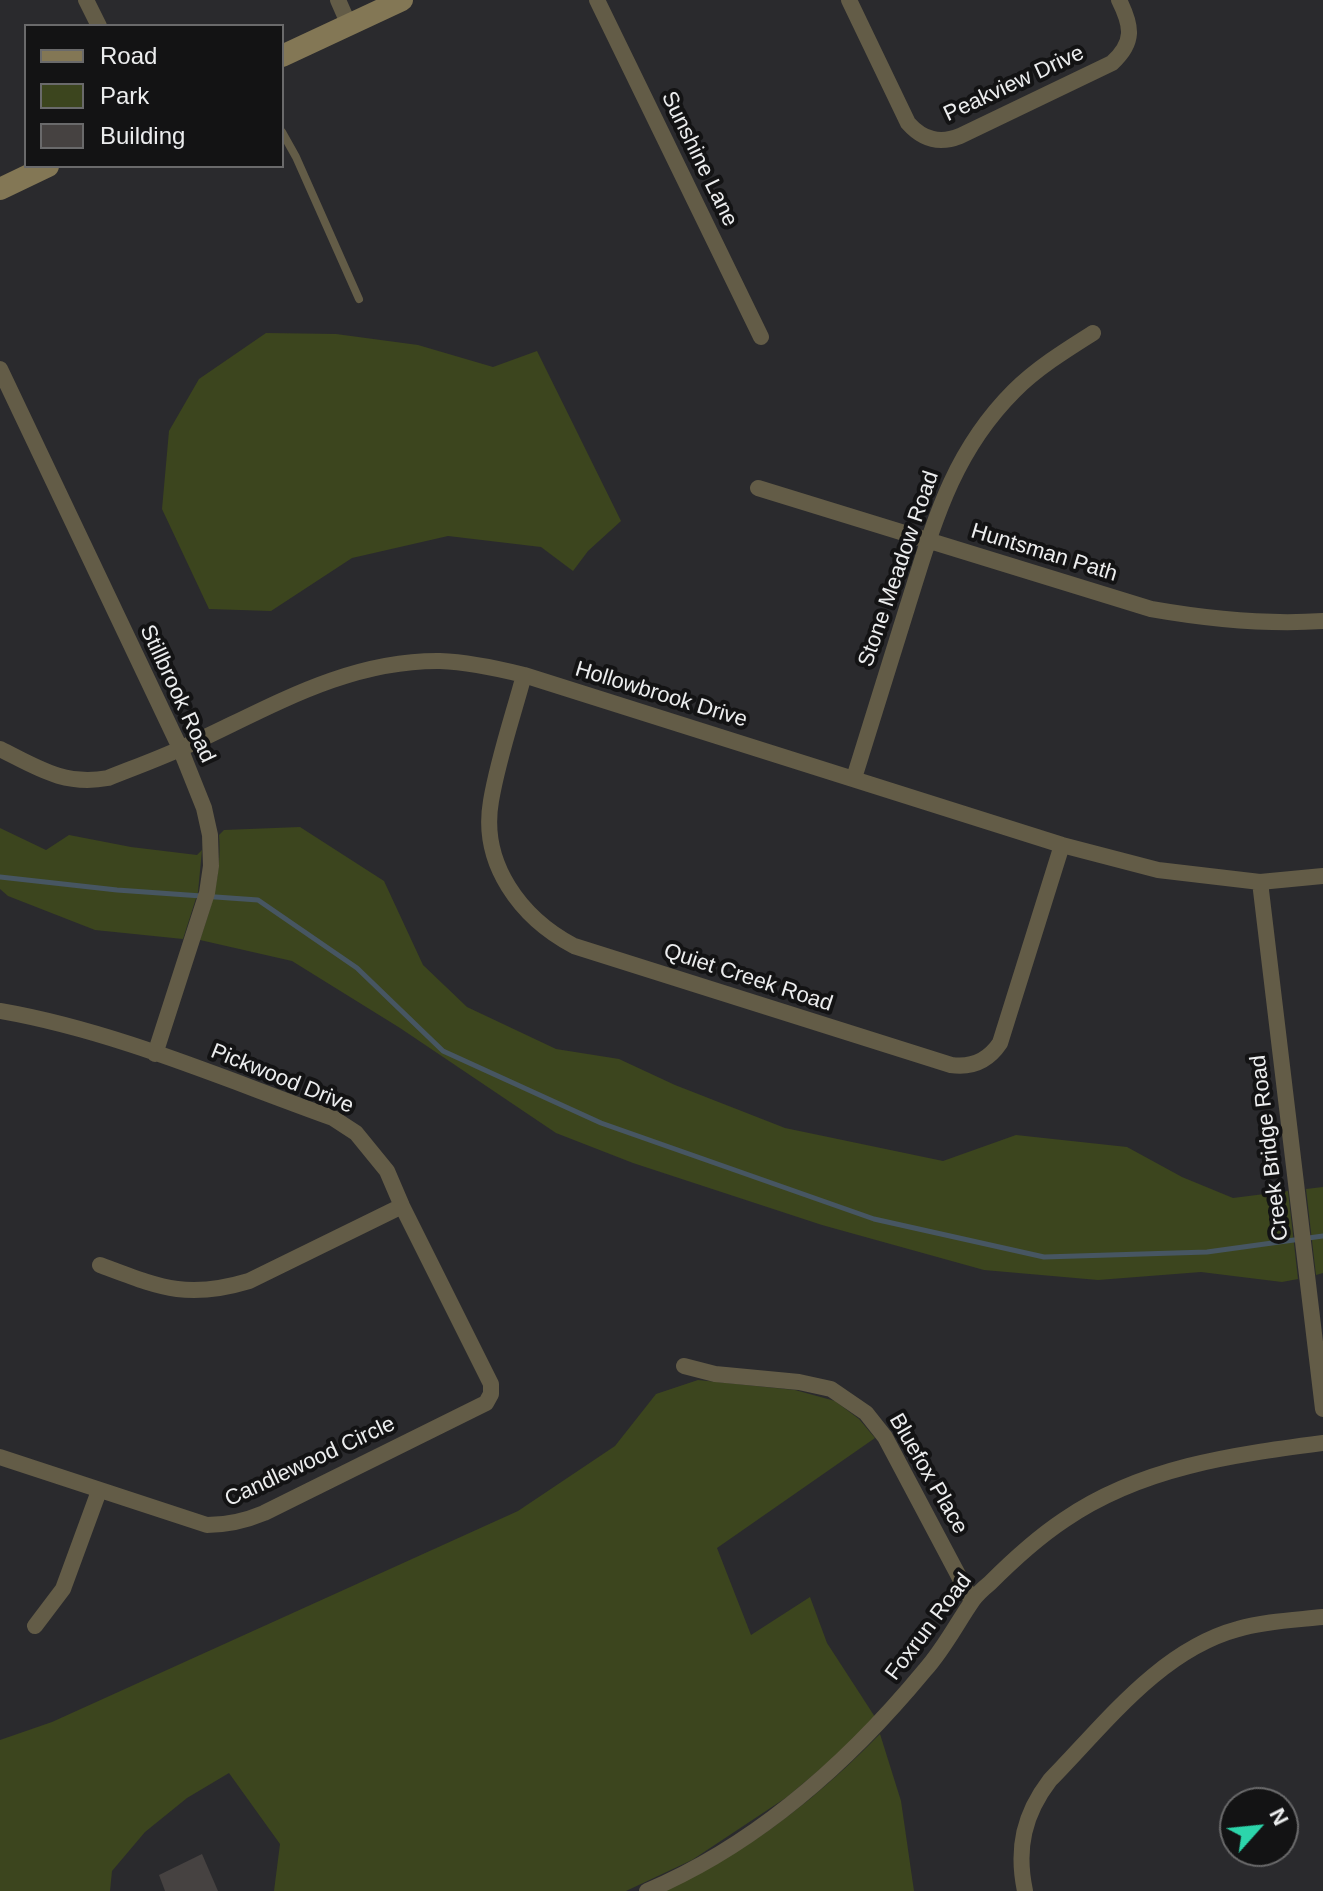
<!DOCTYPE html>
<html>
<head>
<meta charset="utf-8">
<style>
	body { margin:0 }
	#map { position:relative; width:1323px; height:1891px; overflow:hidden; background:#2a2a2d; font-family:Arial,sans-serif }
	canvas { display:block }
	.legend { position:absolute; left:24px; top:24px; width:260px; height:144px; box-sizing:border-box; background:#131314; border:2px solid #6a6a6b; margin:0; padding:10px 14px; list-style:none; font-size:24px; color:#ecedee }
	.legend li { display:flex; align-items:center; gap:16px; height:40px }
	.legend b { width:40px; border:2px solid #6a6a6b }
	.north { position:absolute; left:1219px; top:1787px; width:80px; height:80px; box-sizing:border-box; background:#131314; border:2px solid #6a6a6b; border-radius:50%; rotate:63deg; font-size:22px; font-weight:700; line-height:32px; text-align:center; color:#ecedee }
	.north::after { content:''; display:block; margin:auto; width:28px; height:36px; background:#2cd5ab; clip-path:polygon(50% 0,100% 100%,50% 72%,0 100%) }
</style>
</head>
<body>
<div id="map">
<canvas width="1323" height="1891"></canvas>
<ul class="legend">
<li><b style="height:10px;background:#837755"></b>Road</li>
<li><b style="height:22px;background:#3c451e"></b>Park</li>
<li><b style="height:22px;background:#464241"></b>Building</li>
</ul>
<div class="north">N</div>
</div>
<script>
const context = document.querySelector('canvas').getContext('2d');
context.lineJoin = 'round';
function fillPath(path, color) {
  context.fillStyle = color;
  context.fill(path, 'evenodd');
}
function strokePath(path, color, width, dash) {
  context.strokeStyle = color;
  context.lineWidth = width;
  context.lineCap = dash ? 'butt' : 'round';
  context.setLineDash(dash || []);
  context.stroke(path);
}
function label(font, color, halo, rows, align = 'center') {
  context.font = font + ' Arial,sans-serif';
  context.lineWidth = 8;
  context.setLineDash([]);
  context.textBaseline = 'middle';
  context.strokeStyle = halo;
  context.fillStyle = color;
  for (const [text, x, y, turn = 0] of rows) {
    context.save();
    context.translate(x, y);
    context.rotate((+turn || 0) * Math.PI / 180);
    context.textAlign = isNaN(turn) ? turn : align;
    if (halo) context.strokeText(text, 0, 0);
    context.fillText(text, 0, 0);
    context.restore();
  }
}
const green = new Path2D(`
	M266,333L336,334L418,345L493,367L537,351L621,521L588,551L573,571L541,547L448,536L352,558L271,611L209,609L162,509L169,431L199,379Z
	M300,827L384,881L423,965L467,1007L556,1049L619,1059L675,1085L785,1128L943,1161L1016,1135L1127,1147L1182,1177L1233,1198L1288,1191L1298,1279L1282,1282L1201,1272L1098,1280L984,1270L822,1225L633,1163L556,1133L400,1028L292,961L200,940C212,905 222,873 219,835L224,830Z
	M0,828L46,850L69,835L131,847L197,855L202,850L198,892L183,939L95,930L8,896L0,889Z
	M1323,1187V1273L1316,1275L1306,1189Z
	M698,1380L795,1390L835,1401L859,1419L875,1438L717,1548L751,1635L810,1597L827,1643L875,1717L837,1755L787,1797L692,1860L626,1891H274L280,1844L229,1773L187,1798L145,1832L112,1871L110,1891H0V1740L52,1722L518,1511L615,1446L656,1394Z
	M880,1734L901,1801L914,1891H665C687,1879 710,1868 731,1855C786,1822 835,1780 880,1734Z`);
const stream = new Path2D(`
	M0,877L117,890L258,900L357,968L443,1051L601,1123L874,1219L1044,1257L1207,1252L1323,1236`);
const building = new Path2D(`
	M202,1854L218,1891H165L159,1875Z`);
const lane = new Path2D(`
	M282,132L296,157L359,299`);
const street = new Path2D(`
	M86,0L99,26
	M338,0L349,25
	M597,0L761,337
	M849,0L908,123C923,140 940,144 960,136L1112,63C1135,42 1132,26 1119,0
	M0,369L180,748L204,808L210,835L211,866L207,893L155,1054
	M758,488L1151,609C1208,619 1265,625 1323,621
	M524,675C513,716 498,759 491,801C480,864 521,918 574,946L951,1065C972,1068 988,1061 1000,1043L1062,845
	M0,749C38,768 64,786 108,778C133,768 158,759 182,748C266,710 344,660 440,661C469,662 496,668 524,675L1062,845L1158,870L1260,882L1323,876
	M854,778C872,721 889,665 907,608C933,526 951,454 1014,391C1037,368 1066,350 1093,333
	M1260,882L1323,1409
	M0,1011C115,1031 224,1079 333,1118L356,1133L387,1171L402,1206L491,1384V1394L486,1403L264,1513C245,1521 228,1525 207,1525L0,1457
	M100,1265C159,1287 186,1300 249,1281L402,1206
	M684,1366L715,1374L799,1382L831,1389L866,1413L885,1437L972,1601
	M35,1626L63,1589L99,1491
	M647,1891C758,1844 849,1762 925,1670C944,1649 957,1623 973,1600C977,1594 984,1588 990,1583C1013,1560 1037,1538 1064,1520C1141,1467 1232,1455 1323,1443
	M1025,1891C1016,1848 1024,1814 1050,1780C1105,1724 1160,1650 1238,1629C1265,1621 1295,1620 1323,1617`);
const secondary = new Path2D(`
	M282,56L402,0
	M0,189L48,166`);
const streetNames = [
	["Peakview Drive",1014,84,-25],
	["Sunshine Lane",699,159,64],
	["Huntsman Path",1044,553,17],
	["Stone Meadow Road",899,569,-71],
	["Stillbrook Road",177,694,65],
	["Hollowbrook Drive",661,695,17],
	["Quiet Creek Road",748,978,18],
	["Pickwood Drive",282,1079,22],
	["Creek Bridge Road",1270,1148,-97],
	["Candlewood Circle",310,1462,-25],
	["Bluefox Place",928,1474,60],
	["Foxrun Road",929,1627,-53]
];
fillPath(green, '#3c451e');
strokePath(stream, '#475662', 5);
fillPath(building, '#464241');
strokePath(lane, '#635c47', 8);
strokePath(street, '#635c47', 16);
strokePath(secondary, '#837755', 22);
label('22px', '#ecedee', '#131314', streetNames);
</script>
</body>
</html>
